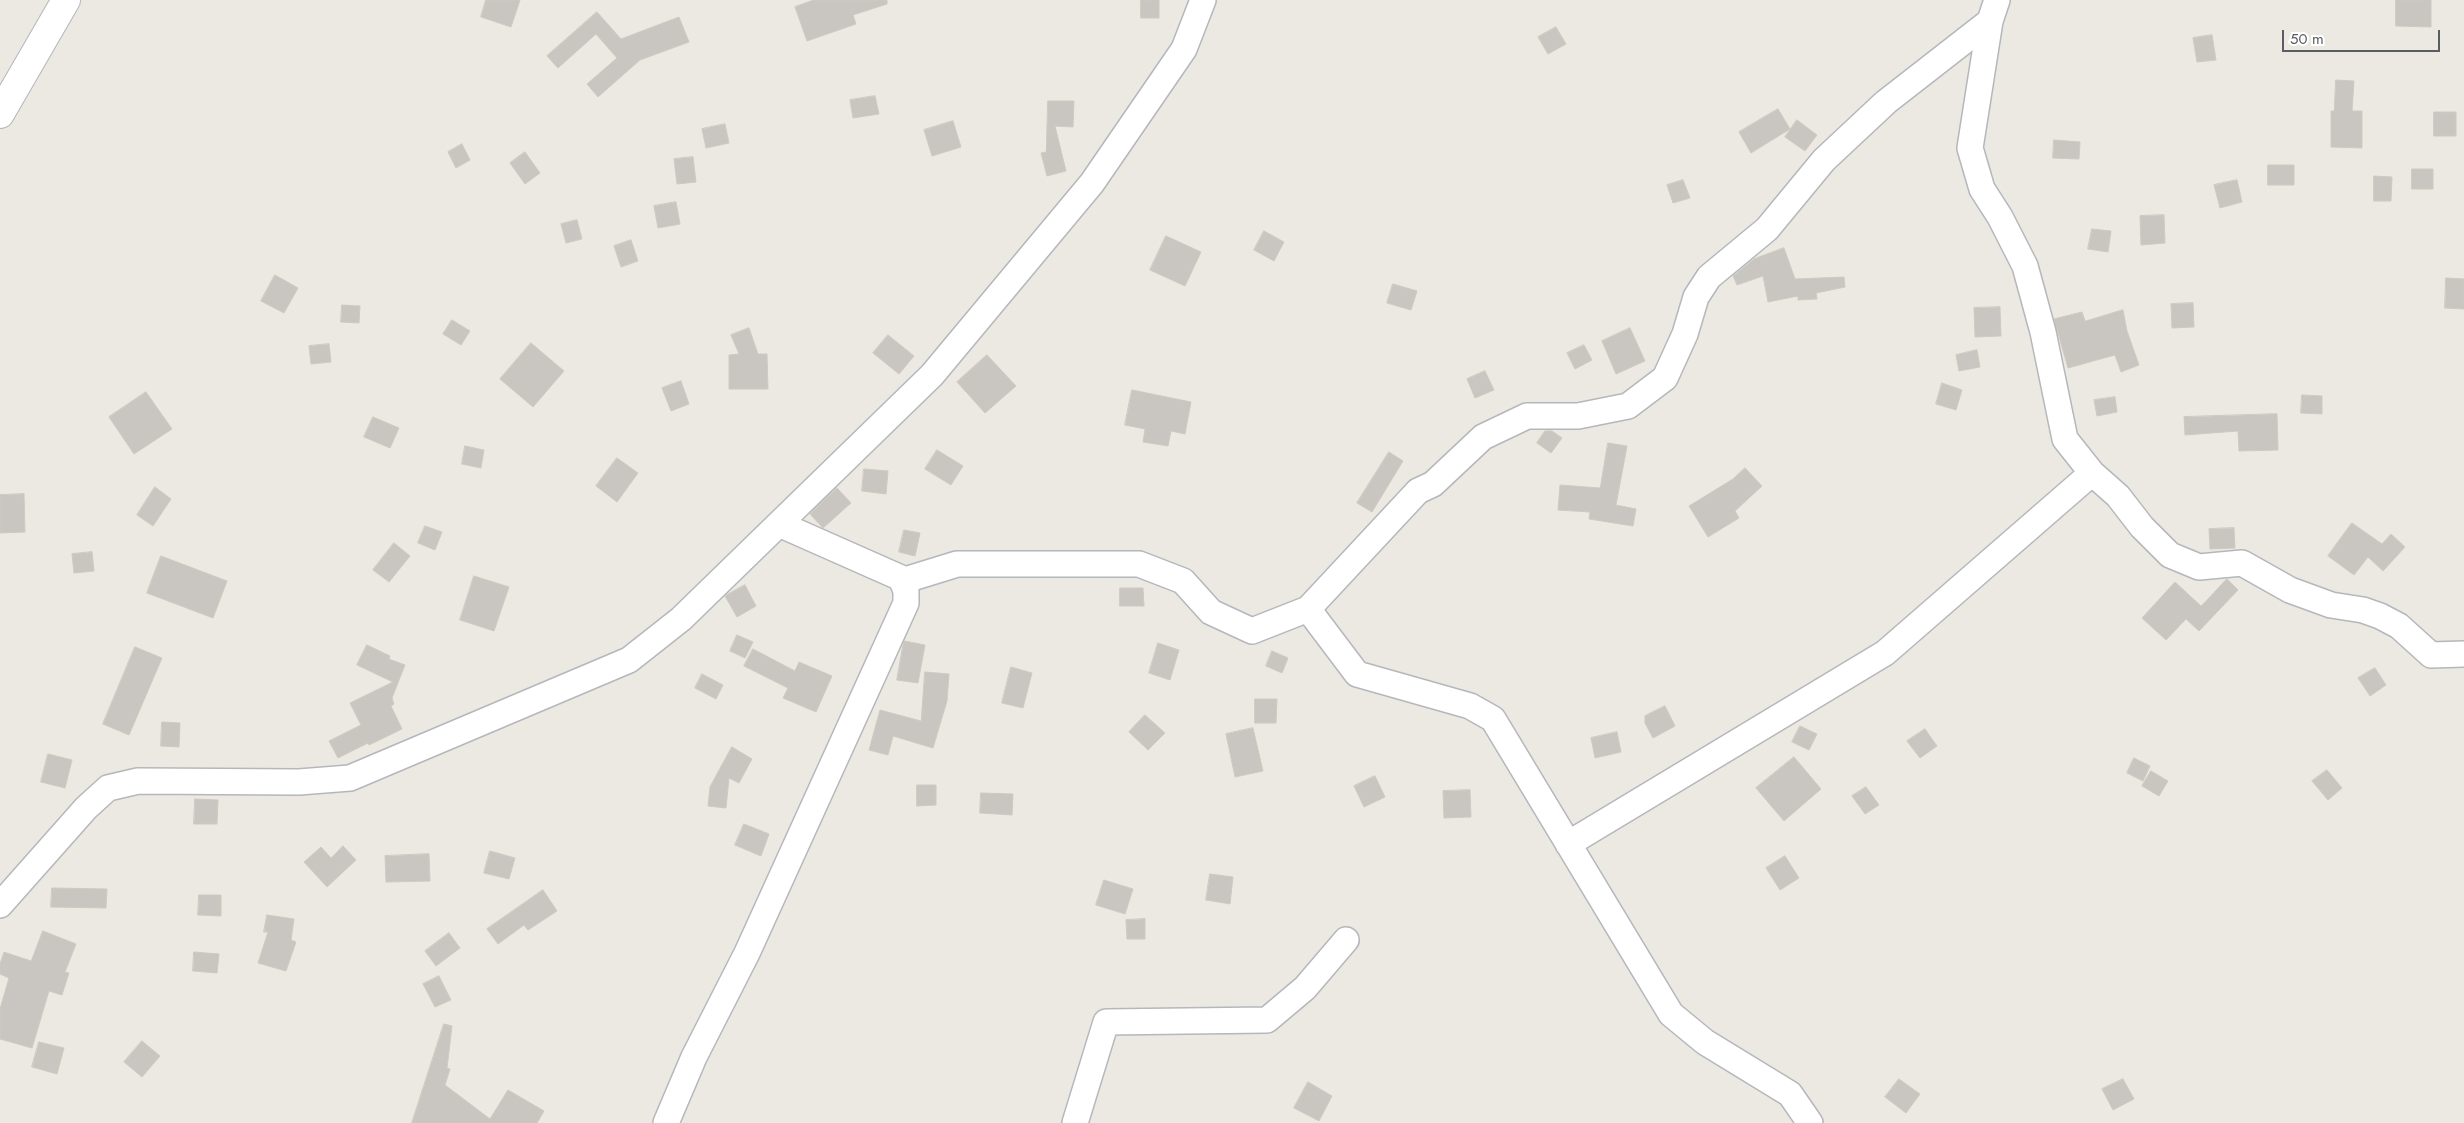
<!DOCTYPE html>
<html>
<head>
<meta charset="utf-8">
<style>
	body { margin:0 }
	#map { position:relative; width:2464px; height:1123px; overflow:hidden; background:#ebe9e1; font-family:Jost,sans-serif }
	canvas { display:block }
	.scale { position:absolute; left:2282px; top:30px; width:158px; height:22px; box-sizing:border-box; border:2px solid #5a5d61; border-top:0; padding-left:6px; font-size:15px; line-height:18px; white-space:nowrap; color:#5a5d61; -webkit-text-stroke:4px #fff; paint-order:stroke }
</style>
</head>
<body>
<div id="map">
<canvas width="2464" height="1123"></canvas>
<div class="scale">50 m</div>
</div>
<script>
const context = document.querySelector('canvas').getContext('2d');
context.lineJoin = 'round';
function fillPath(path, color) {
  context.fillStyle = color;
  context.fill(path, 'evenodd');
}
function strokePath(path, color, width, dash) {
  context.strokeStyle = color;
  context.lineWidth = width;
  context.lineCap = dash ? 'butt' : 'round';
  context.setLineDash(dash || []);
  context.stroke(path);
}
const building = new Path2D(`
	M486,0H520L511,27L481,17Z
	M814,0H887V4L853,15L856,24L807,41L795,7Z
	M1141,0H1159V18H1141Z
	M2396,0H2431V27L2396,26Z
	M597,12L621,39L679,17L689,42L640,60L598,97L587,84L617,58L596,34L558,68L547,56Z
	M1556,27L1566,44L1548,54L1538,37Z
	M2212,35L2216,60L2197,62L2193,38Z
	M2336,80L2354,81L2352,111H2362V148L2331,147V111H2334Z
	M875,96L879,114L853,118L850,100Z
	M1048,101H1074L1073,127L1055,126L1066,171L1047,176L1041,153L1046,152Z
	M1778,109L1790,129L1751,153L1739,132Z
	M2434,112H2456V136H2434Z
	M1797,120L1817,135L1805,151L1785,137Z
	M953,121L961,147L932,156L924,130Z
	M725,124L729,143L706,148L702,129Z
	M2054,140L2080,142L2079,159L2053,158Z
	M462,144L470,160L456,168L448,152Z
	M525,152L540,173L525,184L510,163Z
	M693,157L696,182L677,184L674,159Z
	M2268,165H2294V185H2268Z
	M2412,169H2433V189H2412Z
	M2374,176L2392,177L2391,201H2374Z
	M1683,180L1690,198L1673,203L1667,185Z
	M2237,180L2242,202L2220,208L2214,185Z
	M676,202L680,224L658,228L654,206Z
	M2164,215L2165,243L2141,245L2140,216Z
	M577,220L582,239L566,243L561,224Z
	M2092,229L2111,231L2108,252L2088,249Z
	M1264,231L1284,242L1274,261L1254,250Z
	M1166,236L1201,252L1185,286L1150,270Z
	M631,240L638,261L621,267L614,246Z
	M1784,248L1795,279L1844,277L1845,287L1816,293L1817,299L1798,300V296L1768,302L1763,276L1737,285L1733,276L1754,259Z
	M275,275L298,288L284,313L261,301Z
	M2446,278L2464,279V309L2445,308Z
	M1393,284L1417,291L1411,310L1387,303Z
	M2193,303L2194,327L2172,328L2171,304Z
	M342,305L360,306L359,323L341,322Z
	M2000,307L2001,336L1975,337L1974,308Z
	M2123,310L2127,331L2139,365L2121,372L2115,355L2068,368L2054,319L2082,312L2085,321Z
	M452,320L470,331L461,345L443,334Z
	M749,328L758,354H767L768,389H729V355L739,354L731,335Z
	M1630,328L1645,361L1616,374L1602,341Z
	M888,335L914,356L899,374L873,353Z
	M531,343L564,371L533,407L500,379Z
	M329,344L331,362L311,364L309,346Z
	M1584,345L1592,360L1575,369L1567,353Z
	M1977,350L1980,367L1959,371L1956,355Z
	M987,355L1016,386L985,413L957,382Z
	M1485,371L1494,390L1475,398L1467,379Z
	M681,381L689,404L671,411L662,388Z
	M1942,383L1962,390L1956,410L1936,404Z
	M1132,390L1191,402L1185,434L1171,431L1168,446L1143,442L1145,429L1125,425Z
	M146,392L172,429L134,454L109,417Z
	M2302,395L2322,396V414L2301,413Z
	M2115,397L2117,412L2097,416L2094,400Z
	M2277,414L2278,450L2239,451L2238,431L2185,435L2184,417Z
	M373,417L399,428L390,448L364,437Z
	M1545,431H1552L1562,438L1551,453L1537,443Z
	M1608,443L1627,446L1616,505L1636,509L1633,526L1589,519L1590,512L1558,510L1560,485L1600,488Z
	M465,446L484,450L481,468L462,464Z
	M937,450L963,466L951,485L925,469Z
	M1389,452L1403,461L1372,512L1357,503Z
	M617,458L638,473L617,502L596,486Z
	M1745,468L1762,486L1735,511L1739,518L1708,537L1689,506L1733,479Z
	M864,469L888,471L886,494L862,491Z
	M155,487L171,499L153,526L137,515Z
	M837,488L851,503L823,528L810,514Z
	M24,494L25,532L0,533V495Z
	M2352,523L2382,544L2391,534L2405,547L2383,571L2368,557L2354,575L2328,556Z
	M425,526L442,532L435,550L418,543Z
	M2234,528L2235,548L2210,549L2209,529Z
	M904,530L920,533L915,556L899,552Z
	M394,543L410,556L389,582L373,570Z
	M92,552L94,571L74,573L72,554Z
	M161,556L227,581L213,618L147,593Z
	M474,576L509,587L494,631L460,620Z
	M2227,579L2238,590L2199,631L2186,619L2166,640L2142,618L2175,582L2201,606Z
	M745,585L756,606L737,617L725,596Z
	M1120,588H1143L1144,606H1120Z
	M737,635L753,642L745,658L730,651Z
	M904,641L925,645L918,683L897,680Z
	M1158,643L1179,650L1170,680L1149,673Z
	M367,645L390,656L389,659L405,665L392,698L394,704L391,706L402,729L369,745L368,743L338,758L329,741L361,725L350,703L393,682L357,665Z
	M135,647L162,658L129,735L103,724Z
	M753,649L795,671L799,662L832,676L816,712L783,698L788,688L744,666Z
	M1272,651L1288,658L1282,673L1266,666Z
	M1011,667L1032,673L1023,708L1002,703Z
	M2375,668L2386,685L2370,696L2358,678Z
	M925,672L949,674L947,701L933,748L893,736L888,755L869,750L880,710L921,721Z
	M702,674L723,685L716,699L695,688Z
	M1255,699H1277L1276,723H1255Z
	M1665,706L1675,726L1653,738L1645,723V716Z
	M1145,715L1165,733L1148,750L1129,732Z
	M162,722L180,723L179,747L161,746Z
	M1800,726L1817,734L1809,750L1792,742Z
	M1253,728L1263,771L1235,777L1226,734Z
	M1925,729L1937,746L1920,758L1907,741Z
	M1617,732L1621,752L1595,758L1591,738Z
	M732,747L752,759L739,783L729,778L726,808L708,806L710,787Z
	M48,754L72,760L65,788L41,782Z
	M1794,757L1821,789L1784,821L1756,788Z
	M2134,758L2150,766L2143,781L2127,773Z
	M2327,770L2342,788L2328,800L2312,781Z
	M2151,771L2168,781L2159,796L2142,786Z
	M1375,776L1385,797L1364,807L1354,786Z
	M917,785H936V805L917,806Z
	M1866,787L1879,805L1865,814L1852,796Z
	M1470,790L1471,817L1444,818L1443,791Z
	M981,793L1013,794L1012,815L980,813Z
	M195,799L218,800L217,824H194Z
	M744,824L769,834L761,856L735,845Z
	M343,846L356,860L327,887L304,862L321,847L331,858Z
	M490,851L515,858L509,879L484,873Z
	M429,854L430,881L386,882L385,856Z
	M1785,856L1799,878L1780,890L1766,868Z
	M1210,874L1233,877L1230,904L1206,900Z
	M1104,880L1133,889L1125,914L1096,905Z
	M52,888L107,889L106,908L51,907Z
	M543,890L557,911L528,930L524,925L498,944L487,929Z
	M199,895H221V916L198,915Z
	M267,915L294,919L291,940L296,942L286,971L258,963L268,932H264Z
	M1145,919V939H1127L1126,920Z
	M43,931L76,944L65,972L69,973L62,995L49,991L32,1048L0,1039V1009L9,978L0,974V964L4,952L31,961Z
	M449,933L460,948L436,966L425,951Z
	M194,952L219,954L217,973L193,971Z
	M439,976L451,1000L435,1007L423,984Z
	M444,1024L452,1026L447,1068L450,1069L445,1085L490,1119L508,1090L544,1111L537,1123H412Z
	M142,1041L160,1056L142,1077L124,1062Z
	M39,1042L64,1048L57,1074L32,1067Z
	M1899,1079L1920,1094L1906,1113L1885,1097Z
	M2123,1079L2134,1099L2113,1110L2102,1089Z
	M1308,1082L1332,1096L1319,1121L1294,1108Z`);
const street = new Path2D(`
	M1997,0L1990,21L1970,148L1982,189L2000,217L2025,266L2043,332L2065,439L2092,473L2118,496L2142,527L2170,555L2199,567L2242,563L2290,590L2331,605L2363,610L2380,616L2399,626L2431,655L2464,654
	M902,581L957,564H1139L1183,581L1211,612L1252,631L1308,609L1418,491L1433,484L1483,437L1527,416H1578L1628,406L1665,378L1685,334L1696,297L1709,277L1767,229L1824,160L1886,102L1990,21
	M1308,609L1357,674L1470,706L1493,719L1671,1014L1705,1042L1790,1094L1810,1123
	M1568,844L1885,653L2092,473
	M0,905L86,808L108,788L138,781L299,782L350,778L629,660L681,619L932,375L1092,183L1184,49L1203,0
	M666,1123L694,1057L747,953L906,603V591L901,578L779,524
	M1075,1123L1106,1022L1267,1020L1305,988L1346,940`);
const secondary = new Path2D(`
	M0,114L66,0`);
fillPath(building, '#c9c5c0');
strokePath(building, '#cfcac0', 1);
strokePath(street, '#b4b7bb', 28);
strokePath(secondary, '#b3b6bb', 30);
strokePath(street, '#fff', 25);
strokePath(secondary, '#fff', 28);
</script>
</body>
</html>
